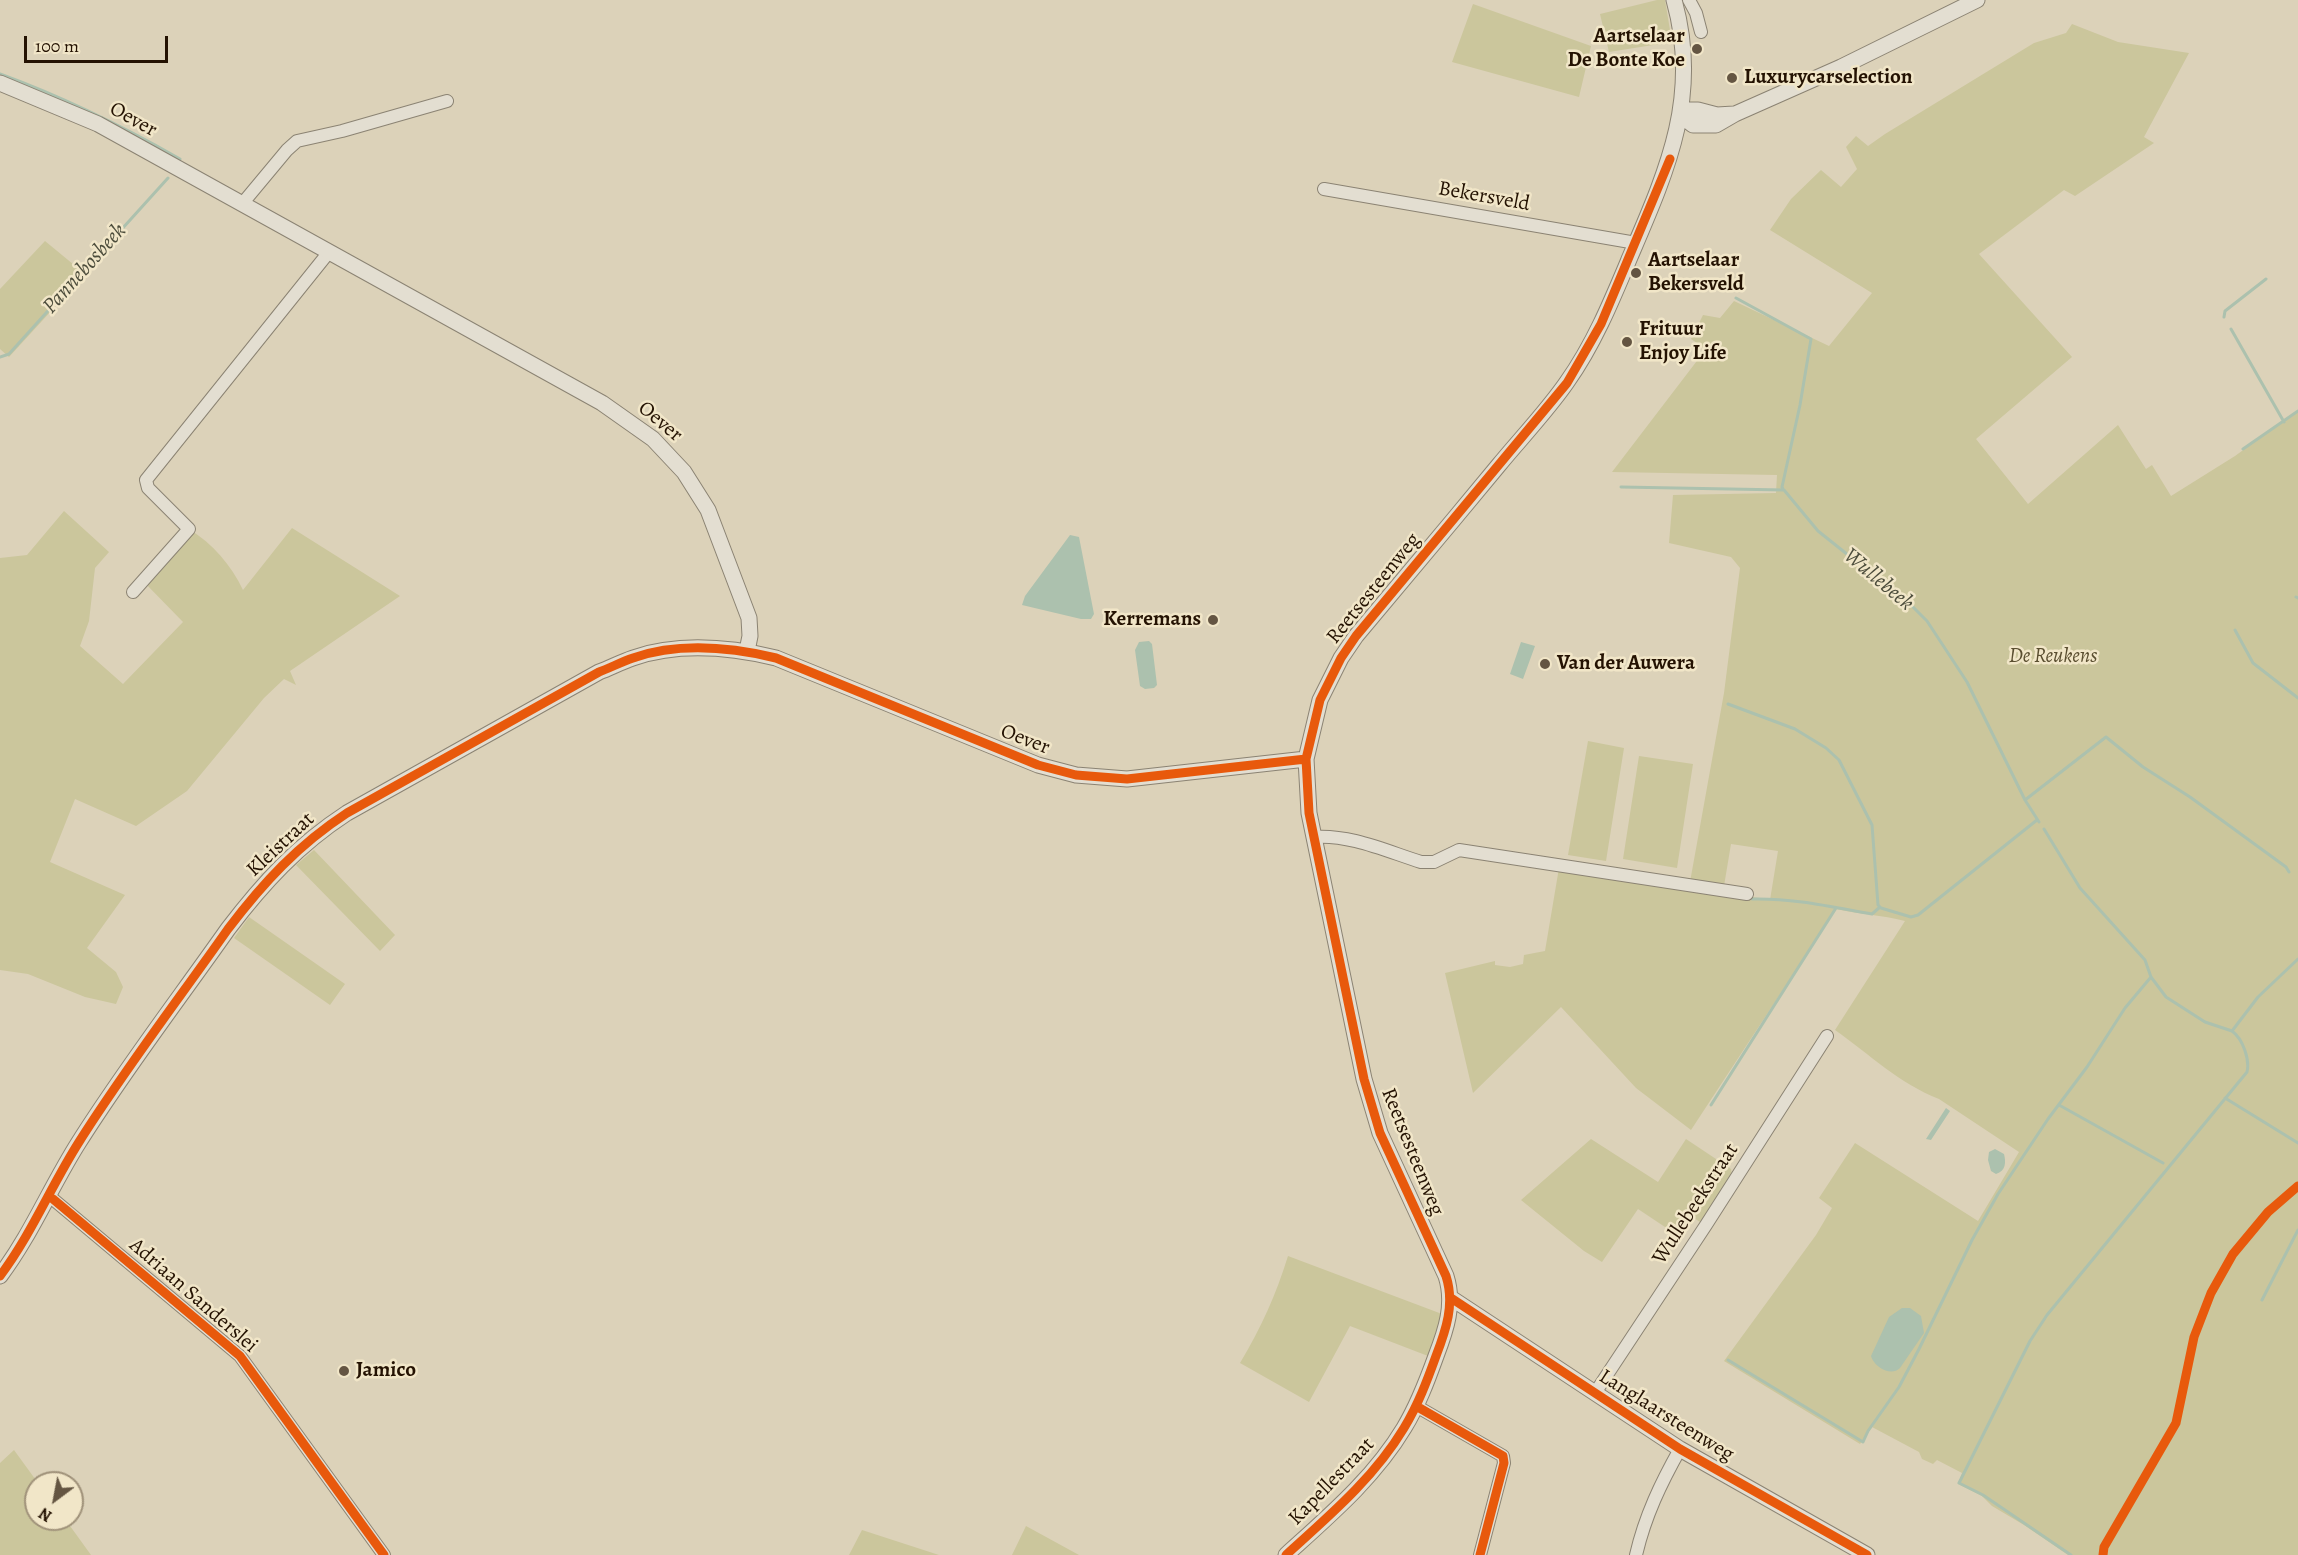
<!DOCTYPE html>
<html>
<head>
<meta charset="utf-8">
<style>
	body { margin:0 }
	#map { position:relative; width:2298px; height:1555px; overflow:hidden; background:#dcd2b9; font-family:Alegreya,serif }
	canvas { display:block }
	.north { position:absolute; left:24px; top:1471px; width:60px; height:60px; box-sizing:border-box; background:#f1e6c8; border:2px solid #9f9179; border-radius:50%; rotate:212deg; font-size:16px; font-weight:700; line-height:24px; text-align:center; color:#241202 }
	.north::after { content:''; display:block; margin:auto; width:21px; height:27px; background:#645542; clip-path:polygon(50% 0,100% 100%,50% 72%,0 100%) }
	.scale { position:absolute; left:24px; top:36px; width:144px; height:27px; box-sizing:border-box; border:3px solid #241202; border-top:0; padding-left:8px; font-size:18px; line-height:21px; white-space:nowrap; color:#241202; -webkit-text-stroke:4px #f1e6c8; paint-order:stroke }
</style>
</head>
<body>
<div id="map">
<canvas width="2298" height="1555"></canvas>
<div class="north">N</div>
<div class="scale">100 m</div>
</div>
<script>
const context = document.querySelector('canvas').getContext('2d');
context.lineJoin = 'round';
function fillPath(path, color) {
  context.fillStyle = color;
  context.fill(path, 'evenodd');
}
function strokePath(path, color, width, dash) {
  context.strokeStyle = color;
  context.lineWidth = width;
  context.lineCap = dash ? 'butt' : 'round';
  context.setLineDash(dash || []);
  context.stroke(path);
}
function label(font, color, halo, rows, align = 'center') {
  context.font = font + ' Alegreya,serif';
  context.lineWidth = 5;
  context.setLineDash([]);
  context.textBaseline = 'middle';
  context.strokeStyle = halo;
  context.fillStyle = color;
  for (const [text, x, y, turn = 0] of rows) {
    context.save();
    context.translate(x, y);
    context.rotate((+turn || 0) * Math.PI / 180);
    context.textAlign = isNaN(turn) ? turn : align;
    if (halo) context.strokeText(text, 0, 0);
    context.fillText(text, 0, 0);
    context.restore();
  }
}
const green = new Path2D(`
	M1657,0H1665L1672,42L1609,52L1600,14Z
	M1473,4L1591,46L1579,97L1452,62Z
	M2072,24L2118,42L2189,53L2144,137L2154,143L2075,196L2064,190L1979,254L2072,357L1976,439L2028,504L2118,425L2146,469L2152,465L2171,496L2235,456L2298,410V1555H2068L2024,1525L1992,1506L1982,1496L1958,1484L1962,1473L1937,1460L1933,1464L1922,1459L1919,1452L1872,1427L1860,1444L1724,1361L1816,1235L1832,1208L1819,1198L1855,1143L1978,1221L2019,1152L1939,1099C1900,1084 1869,1054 1835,1030L1905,921C1882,915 1859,914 1836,909L1691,1130L1636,1088L1561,1007L1473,1093L1445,973L1495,961V965L1510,967L1523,964L1524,955L1545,951L1560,862L1690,882L1724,693L1740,568L1731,557L1669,543L1673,495L1776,493L1777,475L1612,472L1706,349L1691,339L1703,315L1720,318L1734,301L1829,346L1872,293L1770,230L1791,199L1821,170L1841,187L1857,169L1846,147L1856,136L1868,146L1885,134L2034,43L2066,33ZM1731,844L1778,851L1770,900L1723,892Z
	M45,241L85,274L9,357L0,349V289Z
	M64,511L109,552L95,568L89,621L80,646L123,684L183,622L143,581L189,529C213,544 231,565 243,590L292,528L400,596L290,671L296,685L284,679L264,698L187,791L136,826L75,799L50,862L125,895L87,948L116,972L123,987L116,1004L85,997L28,974L0,970V558L27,555Z
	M1588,741L1624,748L1606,861L1568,855Z
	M1639,756L1693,764L1677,868L1623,859Z
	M314,850L395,935L380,951L296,865Z
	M249,917L345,984L330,1005L234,938Z
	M1591,1139L1658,1182L1686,1139L1731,1169L1732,1174L1703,1224L1691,1216L1678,1233H1674L1638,1209L1602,1262L1584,1251L1521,1200Z
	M1288,1256L1442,1314L1428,1356L1350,1326L1309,1402L1240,1363C1261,1328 1276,1295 1288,1256Z
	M14,1450L38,1483H36V1519H65L91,1555H0V1463Z
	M1026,1526L1079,1555H1012Z
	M862,1530L939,1555H849Z`);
const water = new Path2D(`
	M1070,535L1079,537L1094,614L1091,619H1081L1022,605L1025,596Z
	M1149,641L1152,644L1157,685L1154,688L1145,689L1140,686L1135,650L1139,642Z
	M1521,642L1535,646L1523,679L1510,674Z
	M1946,1108L1950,1111L1931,1140L1926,1139Z
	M1995,1149L2004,1154C2006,1162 2006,1171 1996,1174L1991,1171L1988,1160L1989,1152Z
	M1902,1308H1910L1921,1316L1924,1333L1900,1368C1891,1377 1874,1367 1871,1356L1889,1317Z`);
const stream = new Path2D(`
	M0,74C63,97 122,126 180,159L179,161
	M1736,298L1811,339L1800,405L1782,487L1783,489
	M2224,317L2225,311L2266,279
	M2231,329L2284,422
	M0,357L9,354L168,178
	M2243,449L2298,411
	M1621,487L1784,490L1818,531L1912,606L1927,621L1967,682L2025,800L2039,822
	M2296,597L2298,598
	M2235,630L2253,663L2298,698
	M1728,704L1795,729L1826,748L1839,760L1872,825L1878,905L1881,908L1911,917L1918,915L2037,820
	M2025,800L2106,737L2143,767L2190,797L2286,867L2289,872
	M2044,829L2080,888L2145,960L2151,977L2166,997L2205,1022L2232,1031L2258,997L2298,959
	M1752,899C1793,898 1832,907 1872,914L1880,907
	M2225,1098L2298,1143
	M1711,1105L1836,908
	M2059,1105L2163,1163
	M2262,1300L2298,1230
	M1728,1360L1863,1442L1868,1431L1899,1387L1919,1349L1972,1240L1998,1194L2048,1119L2087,1067L2125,1008L2151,977
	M2071,1555L1983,1495L1959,1483L2030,1341L2047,1315L2247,1072C2250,1060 2243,1039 2232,1031`);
const minor = new Path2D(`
	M1689,0L1696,13L1701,32
	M1324,189L1636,243
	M242,204L287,150L297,141L342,131L447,101
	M133,592L189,529L148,488L146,480L329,252
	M1313,837C1350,834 1386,851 1421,862H1434L1459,850L1747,894
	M48,1195L240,1356L384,1555
	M1595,1393L1706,1225L1827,1036
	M1416,1406L1503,1456L1504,1463L1480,1555
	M1636,1555C1645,1516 1661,1483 1680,1449`);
const tertiary = new Path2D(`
	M0,83L98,124L602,403L653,439L684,472L708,510L749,618L750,636L747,651
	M1681,110H1698L1717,115L1734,114
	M1680,115L1693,125H1716L1735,114L1841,67L1977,0
	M0,1276C31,1235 51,1186 79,1142C125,1069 178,1000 228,929C263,883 298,845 347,813L599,672C610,668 621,662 633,658C679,642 730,647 776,658L1038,765L1076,775L1127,779L1306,759
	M1451,1298L1680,1449L1867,1555
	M1286,1555C1329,1516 1374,1478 1404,1428C1418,1405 1427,1381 1436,1356C1446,1330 1455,1304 1446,1276L1380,1133L1364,1079L1309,813L1306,759L1320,700L1341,658L1356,636C1403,580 1451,523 1498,466C1521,438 1547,411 1567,382C1594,344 1612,300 1630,257C1667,171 1701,96 1674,0`);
const cycleway = new Path2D(`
	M53,1199L240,1356L384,1555
	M0,1276C31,1235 51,1186 79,1142C125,1069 178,1000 228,929C263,883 298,845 347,813L599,672C610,668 621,662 633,658C679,642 730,647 776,658L1038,765L1076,775L1127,779L1306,759
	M1451,1298L1680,1449L1867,1555
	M1416,1406L1503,1456L1504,1463L1480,1555
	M1286,1555C1329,1516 1374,1478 1404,1428C1418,1405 1427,1381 1436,1356C1446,1330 1455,1304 1446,1276L1380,1133L1364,1079L1309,813L1306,759L1320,700L1341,658L1356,636L1567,383L1601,324L1670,159
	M2103,1555L2104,1547L2176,1423L2194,1337L2211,1293L2233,1254L2268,1212L2298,1186`);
const markers = [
	[1697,49,6,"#645542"],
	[1732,78,6,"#645542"],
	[1636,273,6,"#645542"],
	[1627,342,6,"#645542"],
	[1213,620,6,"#645542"],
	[1545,664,6,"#645542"],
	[344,1371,6,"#645542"]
];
const poiNames = [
	["Aartselaar",1685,37,"right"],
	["De Bonte Koe",1685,61,"right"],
	["Luxurycarselection",1744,78],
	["Aartselaar",1648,261],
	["Bekersveld",1648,285],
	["Frituur",1639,330],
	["Enjoy Life",1639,354],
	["Kerremans",1201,620,"right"],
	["Van der Auwera",1557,664],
	["Jamico",356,1371]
];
const streetNames = [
	["Oever",133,120,29],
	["Bekersveld",1484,197,10],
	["Oever",660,422,40],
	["Reetsesteenweg",1374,589,-51],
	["Oever",1025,740,21],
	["Kleistraat",281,845,-43],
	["Reetsesteenweg",1412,1152,68],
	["Wullebeekstraat",1696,1204,-57],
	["Adriaan Sanderslei",193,1296,41],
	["Langlaarsteenweg",1666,1416,32],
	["Kapellestraat",1332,1482,-46]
];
const parkNames = [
	["De Reukens",2053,657]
];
const waterNames = [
	["Pannebosbeek",85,269,-48],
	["Wullebeek",1878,580,40]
];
fillPath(green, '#cbc69c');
fillPath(water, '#acc1ae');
strokePath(stream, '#acc1ae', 3);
strokePath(minor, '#8b8373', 14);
strokePath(tertiary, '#8b8373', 17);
strokePath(minor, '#e3ded1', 12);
strokePath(tertiary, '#e3ded1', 15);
strokePath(cycleway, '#e8590c', 9);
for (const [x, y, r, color] of markers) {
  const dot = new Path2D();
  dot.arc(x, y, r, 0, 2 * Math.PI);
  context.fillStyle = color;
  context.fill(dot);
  strokePath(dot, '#f1e6c8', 2);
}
label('bold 21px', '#241202', '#f1e6c8', poiNames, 'left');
label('21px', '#241202', '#f1e6c8', streetNames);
label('italic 21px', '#5a4e30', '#f1e6c8', parkNames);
label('italic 22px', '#4d4d3c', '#f1e6c8', waterNames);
</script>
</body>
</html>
